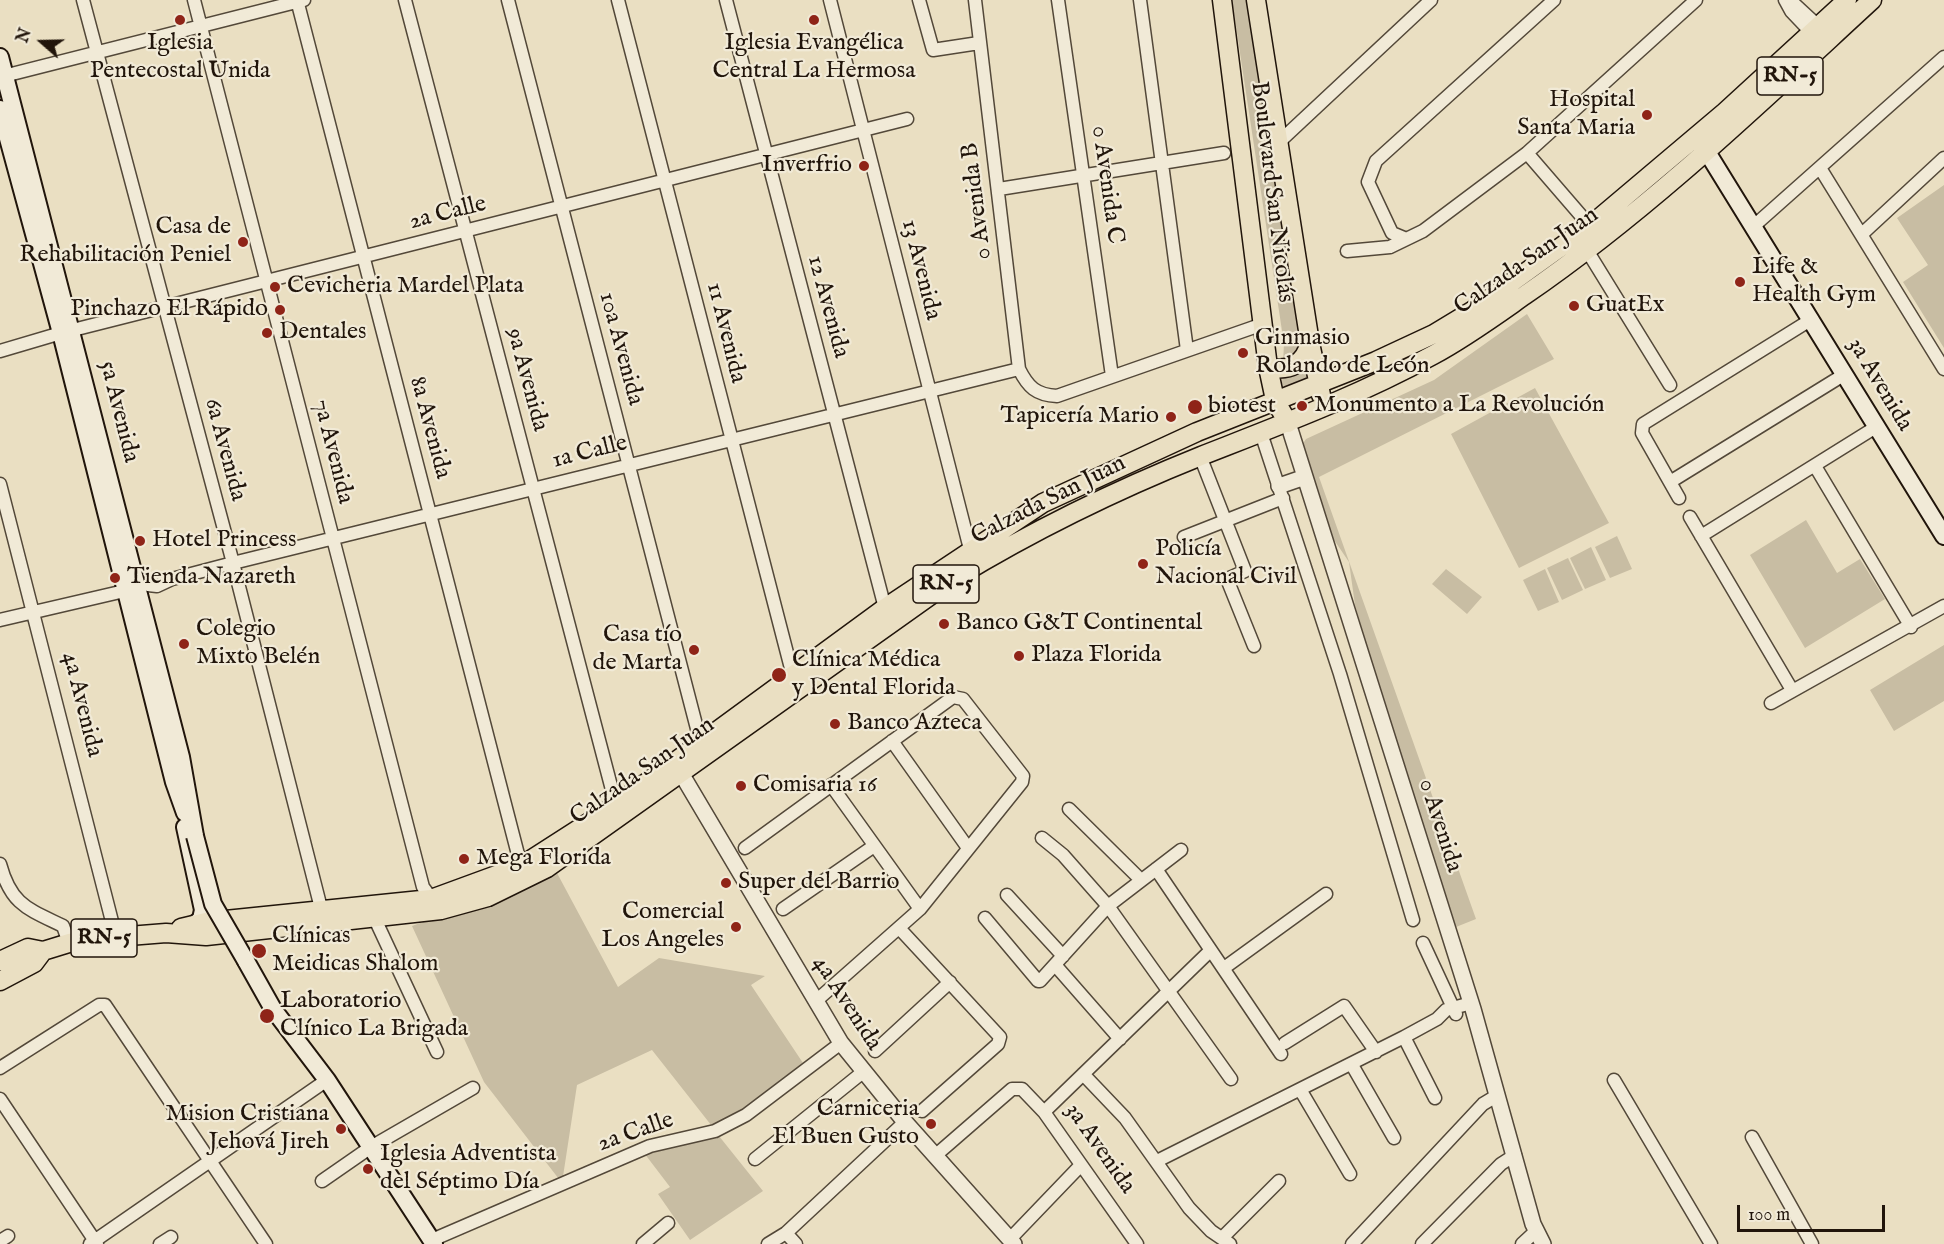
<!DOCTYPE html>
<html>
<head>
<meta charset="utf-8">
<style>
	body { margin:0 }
	#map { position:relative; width:1944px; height:1244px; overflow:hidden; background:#eadfc2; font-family:"IM FELL English",serif }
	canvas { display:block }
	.north { position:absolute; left:12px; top:12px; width:60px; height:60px; -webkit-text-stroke:4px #f1ead7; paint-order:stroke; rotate:290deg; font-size:16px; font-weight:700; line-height:24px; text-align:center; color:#21150b }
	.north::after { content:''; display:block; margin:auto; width:21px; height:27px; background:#21150b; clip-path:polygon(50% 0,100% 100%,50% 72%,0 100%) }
	.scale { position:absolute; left:1737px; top:1205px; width:148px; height:27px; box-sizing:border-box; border:3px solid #21150b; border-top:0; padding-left:8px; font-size:18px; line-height:21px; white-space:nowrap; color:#21150b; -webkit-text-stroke:4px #f1ead7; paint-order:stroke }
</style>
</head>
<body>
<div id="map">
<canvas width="1944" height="1244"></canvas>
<div class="north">N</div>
<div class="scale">100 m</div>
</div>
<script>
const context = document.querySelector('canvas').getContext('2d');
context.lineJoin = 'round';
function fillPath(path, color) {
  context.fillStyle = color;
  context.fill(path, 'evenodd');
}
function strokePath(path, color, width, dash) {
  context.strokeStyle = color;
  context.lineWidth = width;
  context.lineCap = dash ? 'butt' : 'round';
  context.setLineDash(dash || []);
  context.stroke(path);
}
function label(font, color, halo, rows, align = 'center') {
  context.font = font + ' "IM FELL English",serif';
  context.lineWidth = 4.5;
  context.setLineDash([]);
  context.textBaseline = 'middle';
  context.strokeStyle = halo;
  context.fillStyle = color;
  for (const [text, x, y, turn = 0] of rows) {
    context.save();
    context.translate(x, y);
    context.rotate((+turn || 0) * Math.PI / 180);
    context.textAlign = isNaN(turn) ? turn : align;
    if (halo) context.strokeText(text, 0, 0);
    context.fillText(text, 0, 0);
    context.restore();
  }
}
const green = new Path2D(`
	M1232,0H1252L1316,375L1286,391L1282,383L1284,344Z
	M1944,185V348L1903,282L1928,265L1897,218Z
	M1527,314L1554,359L1319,477L1476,919L1456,927L1409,789L1355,605L1349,562L1328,531L1302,445L1306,439L1434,380Z
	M1535,388L1609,523L1519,568L1451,434Z
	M1806,520L1837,573L1860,559L1885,599L1805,648L1750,555Z
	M1617,536L1632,569L1610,578L1595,547Z
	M1591,547L1606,580L1585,589L1570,558Z
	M1568,558L1583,590L1562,600L1547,568Z
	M1446,569L1482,597L1467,614L1432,584Z
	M1545,569L1559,602L1538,611L1523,580Z
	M1944,645V701L1894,731L1870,690Z
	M557,873L618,987L659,958L765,976L751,985L807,1069L715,1131L763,1191L690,1240L658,1194L670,1187L641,1149L715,1130L652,1050L577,1085L562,1183L484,1082L412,926Z`);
const minor = new Path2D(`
	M83,0L233,563L322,912
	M194,0L423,887L434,902
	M297,0L521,866
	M405,0L616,805
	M508,0L701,744
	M618,0L793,676
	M726,0L885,608L889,613
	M830,0L970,549
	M919,0L933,50L979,43
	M975,0L1019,369C1028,387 1036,395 1057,396L1263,324
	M1058,0L1112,376
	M1140,0L1187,350
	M1785,0L1791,11L1811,32
	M1790,0L1818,26
	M0,77L304,0
	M1278,143L1431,0
	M1527,153L1590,226
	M1820,168L1944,369
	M999,189L1224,153
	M1755,225L1944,57
	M1862,234L1944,158
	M1404,238L1392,233L1368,182L1376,161L1554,0
	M1347,251L1390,247L1423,231L1527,153L1696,0
	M1588,252L1670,385
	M0,351L61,333L907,119
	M1261,433L1340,674L1413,920
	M1200,456L1245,571L1227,579L1254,646
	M1815,466L1911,627
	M1670,482L1845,374
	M0,484L116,937
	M1679,498L1642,433L1643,424L1812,319
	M1690,517L1792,690
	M1701,536L1876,427
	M1184,537L1283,498
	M148,585L157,586L172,579L233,563L1019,369
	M0,620L133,589
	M1771,703L1944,606
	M892,741L968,848
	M831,785L920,909
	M1069,809L1141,880
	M1042,838L1063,855L1108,906L1231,1079
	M745,848L953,697L963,699L1023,776L1022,782L920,909L816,1001
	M0,864C11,905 28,909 63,926L69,943
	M1156,869L1281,1054
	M1007,895L1063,956
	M783,909L874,846
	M985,918L1038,981H1040L1108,906L1181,850
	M375,919L437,1052
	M899,928L1000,1037L998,1044L922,1111
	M1423,943L1456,1014
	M1056,966L1120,1039
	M1224,968L1326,894
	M1404,1037L1435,1098
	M1285,1043L1344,1006L1376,1052
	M875,1051L950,982
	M1352,1065L1394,1138
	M0,1068L99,1005H105L266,1244
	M1083,1074L1125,1118L1189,1208L1211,1231L1230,1244
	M1614,1080L1711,1244
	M1301,1091L1350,1174
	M0,1099L97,1244
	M1044,1112L1210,951
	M1752,1137L1812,1244
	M936,1155L1012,1089H1022L1044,1112L1137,1244
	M755,1159L863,1072
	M1157,1161L1404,1037L1437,1019L1446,1010L1471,1003
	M322,1181L371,1147L473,1088
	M786,1233L796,1244
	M1222,1238L1279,1181
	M1010,1239L1081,1165
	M432,1240L650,1146L715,1131L746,1115L841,1043
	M0,1241L8,1236
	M90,1244L327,1080
	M160,1244L171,1237
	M643,1244L668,1223
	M768,1244L786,1233L905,1122
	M1352,1244L1483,1104L1498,1095
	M1422,1244L1501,1164L1515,1155
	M1522,1244L1536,1231`);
const tertiary = new Path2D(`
	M1288,423L1473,1009L1533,1224L1543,1244
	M1279,486L1305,477
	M675,763L841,1043L905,1122L1014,1244`);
const secondary = new Path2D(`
	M0,57L181,757L195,836
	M0,109L61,333L174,782L185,813
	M1699,139L1944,536
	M185,827L203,910L201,919L194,925
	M246,961L273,1009L327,1080L434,1244`);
const primary = new Path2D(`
	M1222,0L1268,367L1275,400L1288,423
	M1256,0L1310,343L1321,395
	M1268,367C1290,372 1304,364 1310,343
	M181,928L206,922L431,899L521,866L616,805L885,608L1043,503L1197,432L1376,361L1434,334L1472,311L1590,226L1725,112L1847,0
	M0,961L28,948L43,951L69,943L116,937L166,933L206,936L441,910L488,897L547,868L955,578C1034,530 1116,490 1201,456C1280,425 1358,396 1433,355C1465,338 1495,316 1525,295C1650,209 1760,103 1872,0
	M0,981L34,963L43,951`);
const secondaryBridge = new Path2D(`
	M195,836L213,904L246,961`);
const markers = [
	[180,20,6,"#8f2418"],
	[814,20,6,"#8f2418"],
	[1647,115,6,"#8f2418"],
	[864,166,6,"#8f2418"],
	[243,242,6,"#8f2418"],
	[1740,282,6,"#8f2418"],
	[275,287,6,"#8f2418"],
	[1574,306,6,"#8f2418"],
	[280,310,6,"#8f2418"],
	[267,333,6,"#8f2418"],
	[1243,353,6,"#8f2418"],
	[1302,406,6,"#8f2418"],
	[1195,407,8,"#8f2418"],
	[1171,417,6,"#8f2418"],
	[140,541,6,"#8f2418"],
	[1143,564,6,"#8f2418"],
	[115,578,6,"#8f2418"],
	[944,624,6,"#8f2418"],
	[184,644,6,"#8f2418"],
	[694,650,6,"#8f2418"],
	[1019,656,6,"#8f2418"],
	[779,675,8,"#8f2418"],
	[835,724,6,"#8f2418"],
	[741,786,6,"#8f2418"],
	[464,859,6,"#8f2418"],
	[726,883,6,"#8f2418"],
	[736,927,6,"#8f2418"],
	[259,951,8,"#8f2418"],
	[267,1016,8,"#8f2418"],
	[931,1124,6,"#8f2418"],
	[341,1129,6,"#8f2418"],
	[368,1169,6,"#8f2418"]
];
const shields = [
	[1790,76,66],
	[946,584,66],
	[104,938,66]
];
const shieldNames = [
	["RN-5",1790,76],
	["RN-5",946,584],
	["RN-5",104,938]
];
const poiNames = [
	["Iglesia",180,44,"center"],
	["Pentecostal Unida",180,72,"center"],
	["Iglesia Evangélica",814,44,"center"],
	["Central La Hermosa",814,72,"center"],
	["Hospital",1635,101,"right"],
	["Santa Maria",1635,129,"right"],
	["Inverfrio",852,166,"right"],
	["Casa de",231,228,"right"],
	["Rehabilitación Peniel",231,256,"right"],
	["Life &",1752,268],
	["Health Gym",1752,296],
	["Cevicheria Mardel Plata",287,287],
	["GuatEx",1586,306],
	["Pinchazo El Rápido",268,310,"right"],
	["Dentales",279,333],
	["Ginmasio",1255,339],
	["Rolando de León",1255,367],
	["Monumento a La Revolución",1314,406],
	["biotest",1208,407],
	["Tapicería Mario",1159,417,"right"],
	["Hotel Princess",152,541],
	["Policía",1155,550],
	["Nacional Civil",1155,578],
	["Tienda Nazareth",127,578],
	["Banco G&T Continental",956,624],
	["Colegio",196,630],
	["Mixto Belén",196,658],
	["Casa tío",682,636,"right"],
	["de Marta",682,664,"right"],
	["Plaza Florida",1031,656],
	["Clínica Médica",792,661],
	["y Dental Florida",792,689],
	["Banco Azteca",847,724],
	["Comisaria 16",753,786],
	["Mega Florida",476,859],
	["Super del Barrio",738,883],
	["Comercial",724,913,"right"],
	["Los Angeles",724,941,"right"],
	["Clínicas",272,937],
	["Meidicas Shalom",272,965],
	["Laboratorio",280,1002],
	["Clínico La Brigada",280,1030],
	["Carniceria",919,1110,"right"],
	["El Buen Gusto",919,1138,"right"],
	["Mision Cristiana",329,1115,"right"],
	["Jehová Jireh",329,1143,"right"],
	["Iglesia Adventista",380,1155],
	["del Séptimo Día",380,1183]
];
const streetNames = [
	["0 Avenida C",1106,185,82],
	["Boulevard San Nicolás",1271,192,83],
	["0 Avenida B",978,201,-97],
	["2a Calle",448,214,-14],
	["Calzada San Juan",1527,262,-35],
	["13 Avenida",920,270,76],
	["12 Avenida",827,307,75],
	["11 Avenida",725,333,76],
	["10a Avenida",620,349,75],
	["9a Avenida",526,380,75],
	["3a Avenida",1879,385,59],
	["5a Avenida",118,412,76],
	["8a Avenida",429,428,75],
	["6a Avenida",224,450,75],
	["7a Avenida",332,452,76],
	["1a Calle",590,453,-14],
	["Calzada San Juan",1049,501,-27],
	["4a Avenida",81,705,76],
	["Calzada San Juan",643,772,-35],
	["0 Avenida",1439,826,72],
	["4a Avenida",846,1004,57],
	["2a Calle",636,1133,-19],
	["3a Avenida",1099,1149,55]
];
fillPath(green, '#c8bda3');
strokePath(minor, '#534839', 15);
strokePath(tertiary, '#534839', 18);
strokePath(secondary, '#21150b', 20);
strokePath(primary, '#21150b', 21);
strokePath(minor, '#f1ead7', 12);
strokePath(tertiary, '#f1ead7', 15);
strokePath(secondary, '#f1ead7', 16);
strokePath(primary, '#eadfc2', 18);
strokePath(secondaryBridge, '#21150b', 20, []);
strokePath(secondaryBridge, '#f1ead7', 16);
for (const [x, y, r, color] of markers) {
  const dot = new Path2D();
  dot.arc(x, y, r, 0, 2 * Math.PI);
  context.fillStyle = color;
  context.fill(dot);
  strokePath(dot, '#f1ead7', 2);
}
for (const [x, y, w] of shields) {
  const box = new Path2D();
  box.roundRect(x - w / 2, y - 19, w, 38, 4.5);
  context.fillStyle = '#f1ead7';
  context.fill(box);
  strokePath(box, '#21150b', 1.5);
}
label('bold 22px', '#21150b', null, shieldNames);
label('24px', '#21150b', '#f1ead7', poiNames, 'left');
label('24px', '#21150b', '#f1ead7', streetNames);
</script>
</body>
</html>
